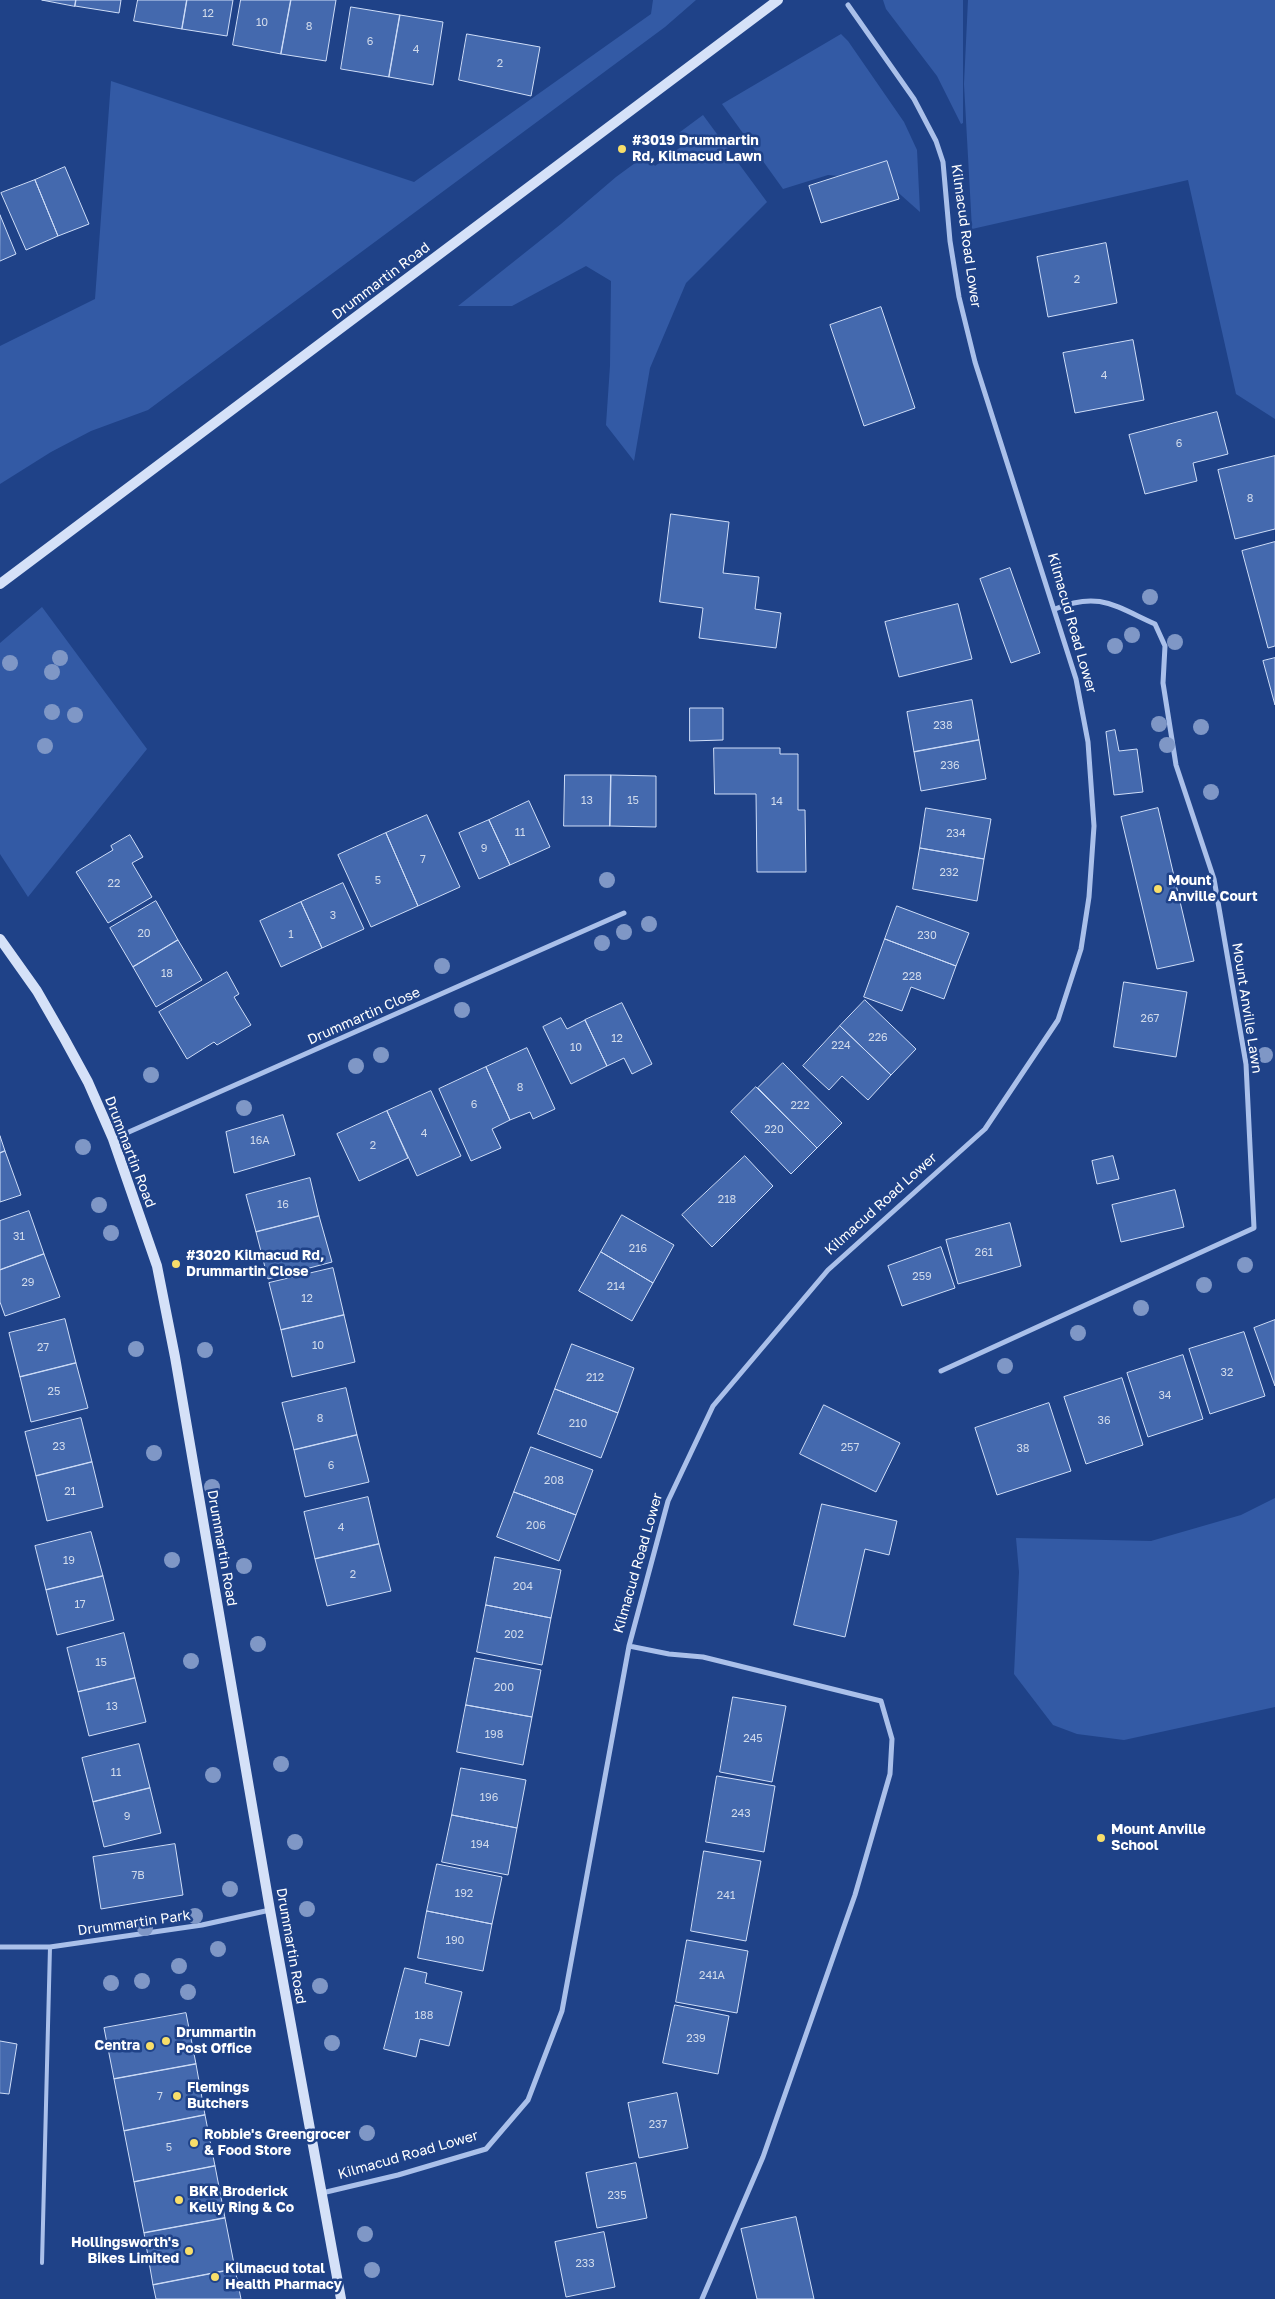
<!DOCTYPE html>
<html>
<head>
<meta charset="utf-8">
<style>
	body { margin:0 }
	canvas { display:block; background:#1f4288 }
</style>
</head>
<body>
<canvas width="1275" height="2299"></canvas>
<script>
const context = document.querySelector('canvas').getContext('2d');
context.lineJoin = 'round';
function fillPath(path, color) {
  context.fillStyle = color;
  context.fill(path, 'evenodd');
}
function strokePath(path, color, width, dash) {
  context.strokeStyle = color;
  context.lineWidth = width;
  context.lineCap = dash ? 'butt' : 'round';
  context.setLineDash(dash || []);
  context.stroke(path);
}
function label(font, color, halo, rows, align = 'center') {
  context.font = font + ' "Golos Text",sans-serif';
  context.lineWidth = 5;
  context.setLineDash([]);
  context.textBaseline = 'middle';
  context.strokeStyle = halo;
  context.fillStyle = color;
  for (const [text, x, y, turn = 0] of rows) {
    context.save();
    context.translate(x, y);
    context.rotate((+turn || 0) * Math.PI / 180);
    context.textAlign = isNaN(turn) ? turn : align;
    if (halo) context.strokeText(text, 0, 0);
    context.fillText(text, 0, 0);
    context.restore();
  }
}
const green = new Path2D(`
	M653,0H696L665,27L148,410L91,431L51,452L0,484V346L95,299L111,81L414,182L651,14Z
	M883,0H963V123L961,124L937,76L886,9Z
	M968,0H1275V419L1236,394L1188,180L972,229L964,84Z
	M841,34L848,41L904,122L917,150L920,212L884,180L828,175L783,189L722,104Z
	M703,115L767,202L686,283L650,368L634,461L606,425L610,366L611,281L586,266L512,306H458L561,224L616,177L646,155L655,166L682,146L676,135Z
	M42,607L147,749L28,897L0,854V643Z
	M1275,1498V1707L1124,1740L1077,1734L1053,1725L1014,1674L1019,1572L1016,1538L1151,1541L1241,1515Z`);
const building = new Path2D(`
	M42,0H76L75,6Z
	M76,0H121L119,13L75,6Z
	M138,0H187L182,29L134,21Z
	M187,0H233L227,36L182,29Z
	M241,0H291L281,54L233,45Z
	M291,0H336L326,61L281,54Z
	M351,7L400,15L389,77L341,69Z
	M400,15L443,22L433,85L389,77Z
	M467,34L540,47L531,96L459,80Z
	M887,161L899,199L821,223L809,186Z
	M65,167L89,224L58,236L35,180Z
	M35,180L58,236L26,250L1,193Z
	M0,215L16,254L0,261Z
	M1106,243L1117,303L1048,317L1037,257Z
	M881,307L915,408L864,426L830,325Z
	M1133,340L1144,400L1075,413L1063,353Z
	M1217,412L1228,454L1193,463L1197,481L1145,494L1129,435Z
	M1275,456V529L1235,539L1218,470Z
	M671,514L729,522L723,573L759,577L755,609L781,613L776,648L699,638L703,608L660,602Z
	M1275,542V646L1268,648L1242,551Z
	M1010,568L1040,653L1011,663L980,579Z
	M958,604L972,659L899,677L885,622Z
	M1275,658V705L1263,661Z
	M972,700L979,740L914,752L907,712Z
	M690,708H723V740L690,741Z
	M1115,730L1119,751L1137,749L1143,792L1114,795L1106,732Z
	M979,740L986,779L921,791L914,752Z
	M714,748H780V754H798V810H805L806,872H757L756,794H715Z
	M565,775H611L610,826H564Z
	M611,775L656,776V827L610,826Z
	M529,801L550,847L510,865L489,820Z
	M926,808L991,819L984,859L920,848Z
	M1158,808L1194,961L1157,969L1121,817Z
	M427,815L460,887L418,906L386,833Z
	M489,820L510,865L479,879L459,833Z
	M386,833L418,906L371,927L338,855Z
	M130,835L143,857L132,863L152,897L108,923L76,872L113,850L111,846Z
	M920,848L984,859L977,901L913,889Z
	M343,883L364,929L322,948L301,902Z
	M156,901L178,940L133,967L110,928Z
	M301,902L322,948L281,967L260,921Z
	M897,906L969,933L956,966L885,939Z
	M885,939L956,966L944,999L911,987L902,1011L864,997Z
	M178,940L202,980L156,1007L133,967Z
	M227,972L239,994L234,997L251,1025L217,1045L214,1042L187,1059L159,1012Z
	M1124,982L1187,992L1176,1057L1114,1047Z
	M865,1000L916,1049L891,1075L840,1026Z
	M622,1003L652,1064L632,1074L624,1058L607,1066L585,1020Z
	M561,1018L567,1029L585,1020L607,1066L571,1084L543,1027Z
	M840,1026L891,1075L868,1100L842,1076L829,1090L803,1066Z
	M527,1048L555,1109L533,1119L530,1112L510,1120L486,1067Z
	M783,1063L842,1123L817,1148L758,1088Z
	M486,1067L510,1120L492,1129L501,1148L471,1161L439,1089Z
	M756,1087L817,1148L791,1174L731,1112Z
	M431,1091L461,1156L417,1176L387,1111Z
	M387,1111L408,1158L359,1181L337,1134Z
	M283,1115L295,1155L234,1173L226,1132Z
	M0,1136L5,1151L0,1153Z
	M5,1151L21,1195L0,1202V1153Z
	M745,1156L773,1186L712,1247L682,1215Z
	M1113,1156L1119,1179L1097,1184L1092,1161Z
	M310,1178L319,1216L256,1232L246,1195Z
	M1175,1190L1184,1227L1121,1242L1112,1205Z
	M29,1211L44,1254L0,1270V1221Z
	M622,1215L674,1245L653,1283L601,1252Z
	M319,1216L332,1262L268,1279L256,1232Z
	M1010,1223L1021,1266L958,1284L946,1240Z
	M941,1247L955,1288L902,1306L888,1266Z
	M601,1252L653,1283L632,1321L579,1291Z
	M44,1254L60,1297L5,1316L0,1302V1270Z
	M333,1268L344,1315L281,1330L269,1283Z
	M344,1315L355,1362L292,1377L281,1330Z
	M65,1319L76,1363L20,1377L9,1333Z
	M1275,1320V1386L1254,1328Z
	M1244,1332L1265,1396L1210,1414L1189,1349Z
	M572,1344L634,1368L618,1413L555,1389Z
	M1183,1355L1203,1419L1148,1437L1127,1373Z
	M76,1363L88,1408L31,1422L20,1377Z
	M1122,1378L1143,1445L1086,1464L1064,1397Z
	M346,1388L357,1435L294,1450L282,1403Z
	M555,1389L618,1413L601,1458L538,1434Z
	M1049,1403L1071,1471L997,1495L975,1428Z
	M824,1405L900,1443L876,1492L800,1454Z
	M81,1418L92,1462L36,1476L25,1432Z
	M357,1435L369,1482L305,1497L294,1450Z
	M531,1447L593,1470L576,1515L514,1492Z
	M92,1462L103,1507L47,1521L36,1476Z
	M514,1492L576,1515L559,1561L497,1537Z
	M368,1497L379,1544L315,1559L304,1512Z
	M822,1504L897,1521L889,1555L865,1549L845,1637L794,1625Z
	M91,1532L103,1576L46,1590L35,1546Z
	M379,1544L391,1591L327,1606L315,1559Z
	M495,1557L561,1570L551,1618L486,1605Z
	M103,1576L114,1620L57,1635L46,1590Z
	M486,1605L551,1618L542,1665L477,1652Z
	M124,1633L135,1678L78,1692L67,1648Z
	M475,1658L541,1670L532,1717L466,1705Z
	M135,1678L146,1722L89,1736L78,1692Z
	M733,1697L786,1706L772,1782L720,1772Z
	M466,1705L532,1717L523,1765L457,1752Z
	M139,1744L150,1788L93,1802L82,1758Z
	M461,1768L526,1780L517,1828L452,1815Z
	M717,1776L775,1786L764,1852L706,1842Z
	M150,1788L161,1833L104,1847L93,1802Z
	M452,1815L517,1828L508,1875L442,1862Z
	M175,1844L183,1895L101,1909L93,1857Z
	M704,1851L761,1861L746,1941L691,1931Z
	M437,1864L502,1877L492,1924L427,1911Z
	M427,1911L492,1924L483,1971L418,1958Z
	M687,1940L748,1951L737,2013L676,2002Z
	M405,1968L427,1973L425,1983L462,1992L449,2046L420,2039L416,2057L384,2049Z
	M675,2005L729,2016L718,2074L663,2063Z
	M186,2013L196,2064L114,2079L104,2028Z
	M0,2041L17,2044L9,2094L0,2093Z
	M196,2064L205,2115L124,2131L114,2079Z
	M677,2093L688,2148L639,2158L628,2103Z
	M205,2115L215,2166L134,2182L124,2131Z
	M636,2163L647,2218L597,2228L586,2173Z
	M215,2166L225,2218L144,2233L134,2182Z
	M796,2217L814,2299H757L741,2229Z
	M225,2218L235,2269L153,2285L144,2233Z
	M604,2232L615,2287L566,2297L555,2242Z
	M235,2269L241,2299H156L153,2285Z`);
const service = new Path2D(`
	M42,2263L50,1947`);
const minor = new Path2D(`
	M113,1139L624,913
	M941,1371L1254,1228L1246,1064L1214,879L1176,765L1163,683L1165,646L1155,624C1115,606 1099,591 1055,609
	M629,1646L669,1654L703,1657L881,1701L892,1739L890,1774L855,1895L763,2157L702,2299
	M0,1947H50L202,1925L270,1910
	M322,2193L398,2175L486,2149L528,2100L562,2011L629,1646L668,1501L713,1406L828,1270L985,1129L1058,1020L1081,949L1089,897L1094,826L1088,742L1076,679L975,362L959,297L950,241L943,162L936,141L914,99L848,5`);
const secondary = new Path2D(`
	M0,584L778,0
	M0,939L37,991L64,1038L88,1082L113,1139L157,1266L175,1357L270,1910L341,2299`);
const trees = [
	[1150,597],
	[1132,635],
	[1175,642],
	[1115,646],
	[60,658],
	[10,663],
	[52,672],
	[52,712],
	[75,715],
	[1159,724],
	[1201,727],
	[1167,745],
	[45,746],
	[1211,792],
	[607,880],
	[649,924],
	[624,932],
	[602,943],
	[442,966],
	[462,1010],
	[381,1055],
	[1265,1055],
	[356,1066],
	[151,1075],
	[244,1108],
	[83,1147],
	[99,1205],
	[111,1233],
	[1245,1265],
	[1204,1285],
	[1141,1308],
	[1078,1333],
	[136,1349],
	[205,1350],
	[1005,1366],
	[154,1453],
	[212,1487],
	[172,1560],
	[244,1566],
	[258,1644],
	[191,1661],
	[281,1764],
	[213,1775],
	[295,1842],
	[230,1889],
	[307,1909],
	[195,1916],
	[145,1928],
	[218,1949],
	[179,1966],
	[142,1981],
	[111,1983],
	[320,1986],
	[188,1992],
	[332,2043],
	[367,2133],
	[365,2234],
	[372,2270]
];
const markers = [
	[622,149,5,"#f8de6a"],
	[1158,889,5,"#f8de6a"],
	[176,1264,5,"#f8de6a"],
	[1101,1838,5,"#f8de6a"],
	[166,2041,5,"#f8de6a"],
	[150,2046,5,"#f8de6a"],
	[177,2096,5,"#f8de6a"],
	[194,2143,5,"#f8de6a"],
	[179,2200,5,"#f8de6a"],
	[189,2251,5,"#f8de6a"],
	[215,2277,5,"#f8de6a"]
];
const numberNames = [
	["12",208,14],
	["10",262,23],
	["8",309,27],
	["6",370,42],
	["4",416,50],
	["2",500,64],
	["2",1077,280],
	["4",1104,376],
	["6",1179,444],
	["8",1250,499],
	["238",943,726],
	["236",950,766],
	["13",587,801],
	["15",633,801],
	["14",777,802],
	["11",520,833],
	["234",956,834],
	["9",484,849],
	["7",423,860],
	["232",949,873],
	["5",378,881],
	["22",114,884],
	["3",333,916],
	["20",144,934],
	["1",291,935],
	["230",927,936],
	["18",167,974],
	["228",912,977],
	["267",1150,1019],
	["226",878,1038],
	["12",617,1039],
	["224",841,1046],
	["10",576,1048],
	["8",520,1088],
	["6",474,1105],
	["222",800,1106],
	["220",774,1130],
	["4",424,1134],
	["16A",260,1141],
	["2",373,1146],
	["218",727,1200],
	["16",283,1205],
	["31",19,1237],
	["216",638,1249],
	["261",984,1253],
	["259",922,1277],
	["29",28,1283],
	["214",616,1287],
	["12",307,1299],
	["10",318,1346],
	["27",43,1348],
	["32",1227,1373],
	["212",595,1378],
	["25",54,1392],
	["34",1165,1396],
	["8",320,1419],
	["36",1104,1421],
	["210",578,1424],
	["23",59,1447],
	["257",850,1448],
	["38",1023,1449],
	["6",331,1466],
	["208",554,1481],
	["21",70,1492],
	["206",536,1526],
	["4",341,1528],
	["19",69,1561],
	["2",353,1575],
	["204",523,1587],
	["17",80,1605],
	["202",514,1635],
	["15",101,1663],
	["200",504,1688],
	["13",112,1707],
	["198",494,1735],
	["245",753,1739],
	["11",116,1773],
	["196",489,1798],
	["243",741,1814],
	["9",127,1817],
	["194",480,1845],
	["7B",138,1876],
	["192",464,1894],
	["241",726,1896],
	["190",455,1941],
	["241A",712,1976],
	["188",424,2016],
	["239",696,2039],
	["7",160,2097],
	["237",658,2125],
	["5",169,2148],
	["235",617,2196],
	["233",585,2264]
];
const poiNames = [
	["#3019 Drummartin",632,141],
	["Rd, Kilmacud Lawn",632,157],
	["Mount",1168,881],
	["Anville Court",1168,897],
	["#3020 Kilmacud Rd,",186,1256],
	["Drummartin Close",186,1272],
	["Mount Anville",1111,1830],
	["School",1111,1846],
	["Drummartin",176,2033],
	["Post Office",176,2049],
	["Centra",140,2046,"right"],
	["Flemings",187,2088],
	["Butchers",187,2104],
	["Robbie's Greengrocer",204,2135],
	["& Food Store",204,2151],
	["BKR Broderick",189,2192],
	["Kelly Ring & Co",189,2208],
	["Hollingsworth's",179,2243,"right"],
	["Bikes Limited",179,2259,"right"],
	["Kilmacud total",225,2269],
	["Health Pharmacy",225,2285]
];
const streetNames = [
	["Kilmacud Road Lower",966,236,82],
	["Drummartin Road",381,281,-37],
	["Kilmacud Road Lower",1072,623,74],
	["Mount Anville Lawn",1247,1008,81],
	["Drummartin Close",364,1016,-24],
	["Drummartin Road",130,1152,69],
	["Kilmacud Road Lower",881,1204,-42],
	["Drummartin Road",222,1548,80],
	["Kilmacud Road Lower",638,1563,-74],
	["Drummartin Park",134,1923,-8],
	["Drummartin Road",291,1946,80],
	["Kilmacud Road Lower",408,2155,-16]
];
fillPath(green, '#335aa5');
fillPath(building, '#4469ae');
strokePath(building, '#ceddf8', 1);
strokePath(service, '#aac0ea', 4);
strokePath(minor, '#aac0ea', 5);
strokePath(secondary, '#d5e1f8', 10);
context.fillStyle = '#7f97c6';
for (const [x, y] of trees) {
  context.beginPath();
  context.arc(x, y, 8, 0, 2 * Math.PI);
  context.fill();
}
for (const [x, y, r, color] of markers) {
  const dot = new Path2D();
  dot.arc(x, y, r, 0, 2 * Math.PI);
  context.fillStyle = color;
  context.fill(dot);
  strokePath(dot, '#1f4288', 2);
}
label('11px', '#d0daeb', null, numberNames);
label('bold 14px', '#fff', '#1f4288', poiNames, 'left');
label('14px', '#fff', '#1f4288', streetNames);
</script>
</body>
</html>
